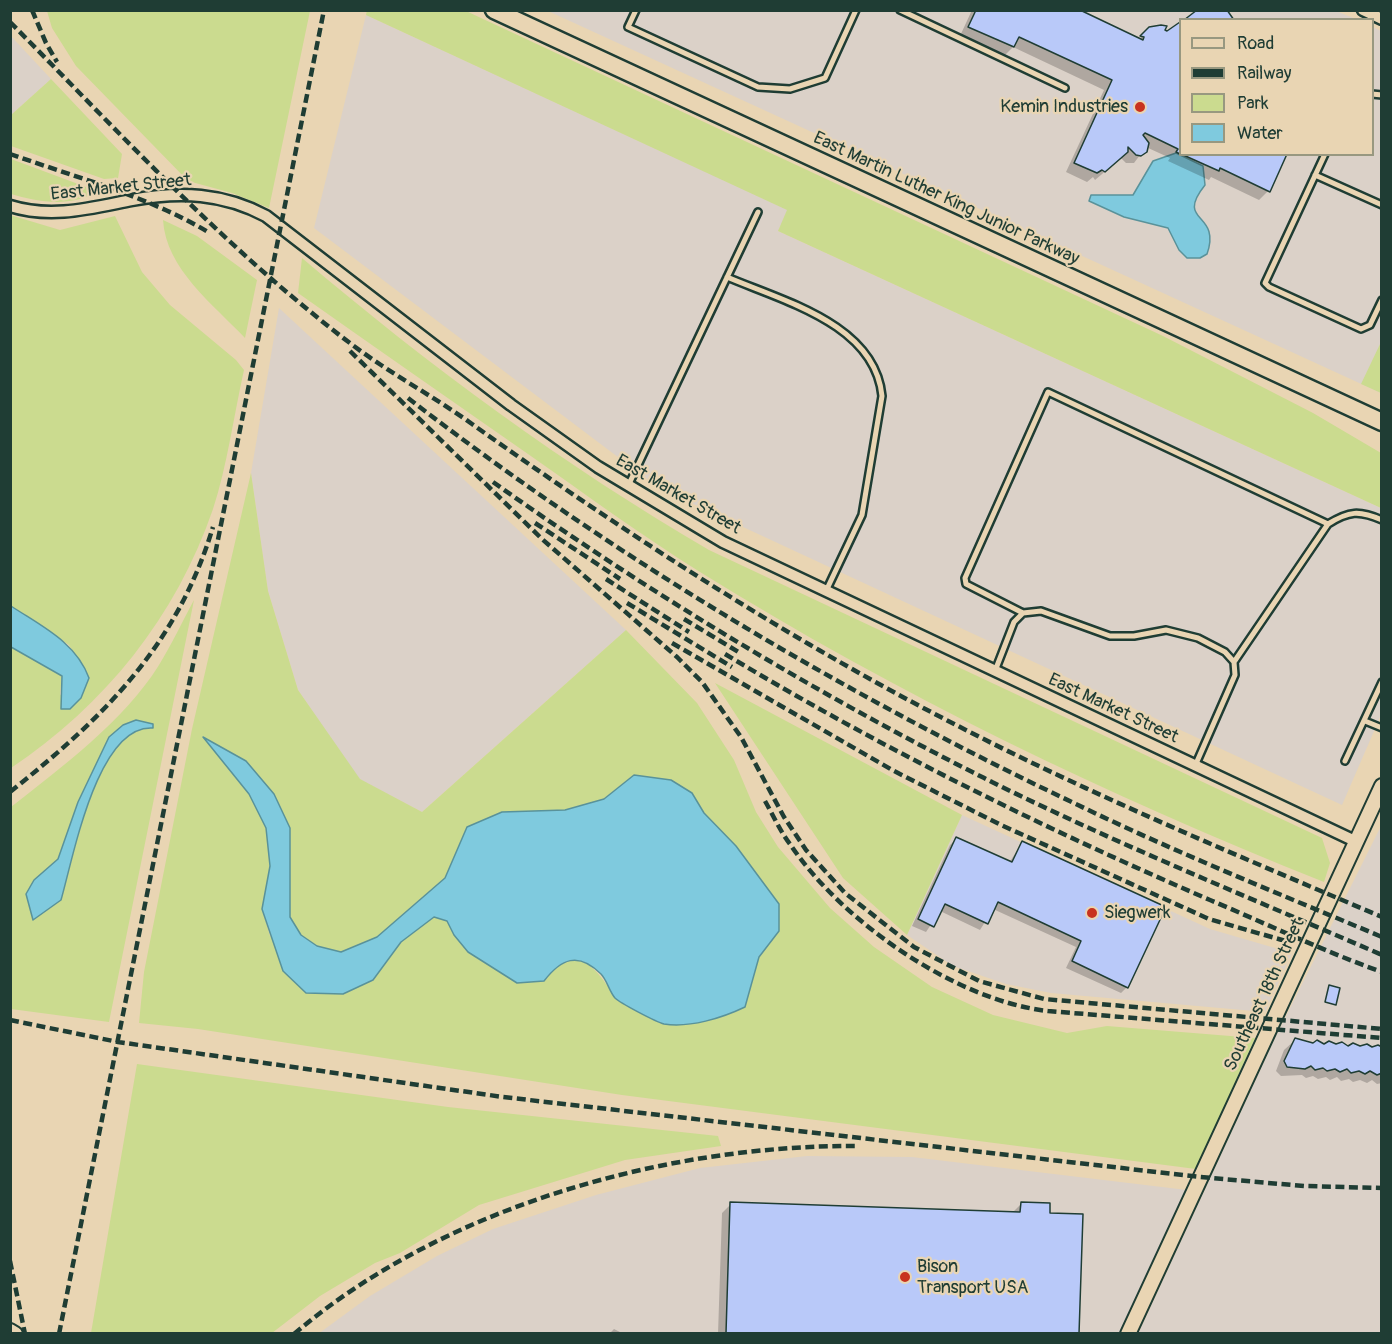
<!DOCTYPE html>
<html>
<head>
<meta charset="utf-8">
<style>
	body { margin:0 }
	#map { position:relative; width:1392px; height:1344px; overflow:hidden; background:#e9d5b3; font-family:Pangolin,sans-serif }
	canvas { display:block }
	.frame { position:absolute; inset:0; border:12px solid #1f3d34; pointer-events:none }
	.legend { position:absolute; left:1179px; top:18px; width:195px; height:138px; box-sizing:border-box; background:#e9d5b3; border:2px solid #989880; margin:0; padding:8px 10px; list-style:none; font-size:18px; color:#1f3d34 }
	.legend li { display:flex; align-items:center; gap:12px; height:30px }
	.legend b { width:30px; border:2px solid #989880 }
</style>
</head>
<body>
<div id="map">
<canvas width="1392" height="1344"></canvas>
<div class="frame"></div>
<ul class="legend">
<li><b style="height:8px;background:#e9d5b3"></b>Road</li>
<li><b style="height:8px;background:#1f3d34"></b>Railway</li>
<li><b style="height:16px;background:#cbdb8f"></b>Park</li>
<li><b style="height:16px;background:#7fcade"></b>Water</li>
</ul>
</div>
<script>
const context = document.querySelector('canvas').getContext('2d');
context.lineJoin = 'round';
function fillPath(path, color) {
  context.fillStyle = color;
  context.fill(path, 'evenodd');
}
function strokePath(path, color, width, dash) {
  context.strokeStyle = color;
  context.lineWidth = width;
  context.lineCap = dash ? 'butt' : 'round';
  context.setLineDash(dash || []);
  context.stroke(path);
}
function label(font, color, halo, rows, align = 'center') {
  context.font = font + ' Pangolin,sans-serif';
  context.lineWidth = 4.5;
  context.setLineDash([]);
  context.textBaseline = 'middle';
  context.strokeStyle = halo;
  context.fillStyle = color;
  for (const [text, x, y, turn = 0] of rows) {
    context.save();
    context.translate(x, y);
    context.rotate((+turn || 0) * Math.PI / 180);
    context.textAlign = isNaN(turn) ? turn : align;
    if (halo) context.strokeText(text, 0, 0);
    context.fillText(text, 0, 0);
    context.restore();
  }
}
const built = new Path2D(`
	M548,11H1336L1356,19L1180,20V154H1372L1373,27L1381,31V393Z
	M366,15L788,210L778,231L1381,508V715L1342,805L659,488L314,228Z
	M10,35L51,79L11,115H10Z
	M279,308L626,630L422,812L359,779L298,690L268,591L251,473Z
	M962,815L1210,929L1292,953L1265,1012L1051,993L1006,984L953,966L907,935Z
	M1381,826V1333L1138,1334L1276,1036Z
	M807,1156L912,1157L1187,1190L1120,1333L318,1334L370,1296L437,1256L493,1229L596,1195L700,1168Z`);
const green = new Path2D(`
	M367,10L466,11L1163,336L1313,413L1381,453V508L778,231L787,210L366,15Z
	M47,11H310L269,208L232,193L188,181L76,66L52,28Z
	M51,79L122,154L118,178L104,179L11,146V115Z
	M11,159L97,191C72,208 37,202 11,194Z
	M10,215L60,230L115,216L142,272L170,305L236,360L244,370C234,414 227,467 213,509C176,617 105,705 11,768V647L62,676L60,694L70,709L81,698L89,678L69,645L11,606Z
	M163,220L197,236L257,280L245,338C213,304 166,269 163,220Z
	M302,258C429,366 565,466 709,550L1322,838L1330,863L1324,882C1108,796 898,695 700,572C641,535 585,494 528,454C451,400 374,347 298,293Z
	M1381,342L1382,393H1381L1361,384Z
	M251,473L268,591L298,690L360,779L422,812L626,630L697,703L734,760L756,812L778,847L830,908L874,947L932,987L993,1015L1067,1033L1107,1026L1255,1038L1196,1169L622,1095L198,1029L139,1023L144,972L192,729ZM205,738L290,828V917L301,935L317,946L341,952L377,937L445,878L467,827L502,812L565,810L604,799L634,775L692,793L704,813L736,846L779,931L759,957L745,1007L616,999C595,965 576,941 544,981L454,935L447,921L434,917L401,942L373,980L270,936L262,909L270,866L266,828L249,794Z
	M194,600L109,1022L11,1009V807C62,767 124,721 159,665C172,644 182,622 194,600ZM153,724V728C97,724 73,859 61,900L30,905L26,894L58,859L78,802L109,737Z
	M715,683L962,815L907,935L843,878Z
	M137,1064L448,1107L718,1136L721,1146L625,1160L479,1205L400,1253L375,1263L320,1296L272,1333H91Z`);
const water = new Path2D(`
	M1176,153L1203,166L1205,185C1174,224 1222,211 1207,254L1200,258H1187L1179,250L1168,228L1124,217L1089,201L1091,195H1133L1153,161Z
	M11,606C41,626 76,642 89,678L81,698L70,709H61L62,676L11,647Z
	M136,720L153,724V728C97,724 73,859 61,900L33,920L26,894L34,880L58,859L78,802L109,737L123,725Z
	M203,737L246,761L274,794L290,828V917L301,935L317,946L341,952L377,937L445,878L467,827L502,812L565,810L604,799L634,775L671,780L692,793L704,813L736,846L779,904V931L759,957L745,1007C722,1018 690,1028 664,1024C656,1022 620,1003 615,998C609,991 607,980 601,974C578,951 561,959 544,981L517,983L468,952L454,935L447,921L434,917L401,942L373,980L343,994L306,993L283,971L262,909L270,866L266,828L249,794Z`);
const shadow = new Path2D(`
	M972,10H1076L1138,40L1150,29L1167,33L1180,24V154H1286L1268,191L1259,200L1211,177L1209,180L1168,161L1170,158L1146,147L1134,163H1126L1121,158L1095,180L1093,177L1087,182L1066,172L1104,90L1013,47L1004,56L960,36Z
	M956,839L1009,863L1022,843L1127,987L1121,993L1066,968L1076,947L993,909L980,930L940,911L926,932L912,926L950,845Z
	M1294,1041L1382,1049V1083L1377,1084L1372,1080L1367,1083L1360,1080L1353,1082L1349,1079L1341,1081L1337,1077L1330,1080L1326,1077L1318,1079L1313,1076L1306,1078L1302,1075L1281,1076L1276,1071L1284,1050Z
	M731,1204L1012,1213L1021,1204L1048,1215L1078,1334H718L722,1213Z
	M614,1329L624,1334H609Z`);
const building = new Path2D(`
	M976,10H1080L1143,40L1144,37L1140,36L1149,27L1161,25L1167,26L1165,30L1167,31L1180,22V154L1176,152L1178,149L1145,133L1143,135L1149,143L1147,152L1141,156L1136,155L1128,147V152L1105,172L1102,170L1097,173L1074,163L1112,80L1019,37L1014,47L968,27Z
	M1197,10H1227L1234,20H1184Z
	M1181,154H1287L1270,192L1220,168L1219,171Z
	M956,837L1012,862L1022,841L1166,907L1128,988L1072,961L1081,941L998,902L988,924L945,904L934,927L918,919Z
	M1329,985L1340,988L1336,1005L1325,1002Z
	M1295,1038L1313,1043L1317,1040L1324,1044L1329,1041L1336,1044L1342,1042L1348,1046L1353,1043L1360,1046L1367,1044L1372,1047L1378,1045L1382,1047V1073L1377,1075L1370,1071L1365,1074L1359,1071L1351,1073L1347,1069L1340,1072L1335,1069L1327,1071L1323,1068L1315,1070L1311,1066L1305,1069L1287,1067L1284,1061Z
	M730,1202L1020,1212L1021,1202L1050,1203V1213L1083,1214L1079,1334L726,1333Z`);
const service = new Path2D(`
	M636,10L628,27L758,87L790,89L825,78L856,10
	M900,10L1065,88
	M1372,94L1382,95
	M1325,154L1265,283L1269,287L1361,329L1370,325L1382,300
	M1315,175L1382,205
	M727,277C783,301 875,324 882,396L862,515L826,591
	M628,486L758,212
	M1023,613L966,584L965,578L1048,392L1328,524
	M1234,662L1328,524C1349,511 1359,510 1382,520
	M995,671L1014,622L1023,613L1041,611L1110,636H1134L1166,630L1198,638L1225,652L1234,662L1235,675L1195,766
	M1365,721L1382,728
	M1345,761L1382,682`);
const minor = new Path2D(`
	M1363,10L1382,19
	M10,206C52,219 91,208 132,200C180,191 223,193 266,216L511,405L598,467L723,542L1355,841`);
const tertiary = new Path2D(`
	M10,1331L15,1334
	M1128,1334L1382,786`);
const primary = new Path2D(`
	M494,10L1382,422`);
const rail = new Path2D(`
	M32,10L46,43L57,62
	M10,22C102,115 190,210 289,294C319,319 349,344 381,365C411,385 443,403 472,424C628,535 788,639 958,726C1096,797 1239,856 1382,917
	M10,154C75,177 150,197 208,232
	M350,351L542,539L677,657L702,682L741,737L784,817L806,850L845,893L914,947L979,981L1044,999L1382,1029
	M408,398C615,558 842,693 1078,805C1177,853 1280,894 1382,937
	M493,482C651,594 818,695 992,782C1119,845 1251,898 1382,955
	M535,523L620,579
	M606,579L689,632
	M627,603L732,667
	M684,619L740,653
	M672,643L894,771L1001,825L1209,919L1289,942
	M725,654C881,748 1043,828 1210,900C1267,924 1323,951 1382,972
	M10,792C104,717 177,646 213,527
	M765,801C773,815 780,831 790,844C841,921 956,1001 1048,1011L1382,1038
	M10,1020L118,1042L503,1097L1200,1177L1304,1186L1382,1188
	M10,1261L25,1334
	M59,1334L324,10
	M294,1334C443,1207 665,1145 857,1146`);
const markers = [
	[1140,107,6,"#c8321e"],
	[1092,913,6,"#c8321e"],
	[905,1277,6,"#c8321e"]
];
const poiNames = [
	["Kemin Industries",1128,107,"right"],
	["Siegwerk",1104,913],
	["Bison",917,1267],
	["Transport USA",917,1288]
];
const streetNames = [
	["East Market Street",121,188,-6],
	["East Martin Luther King Junior Parkway",946,199,25],
	["East Market Street",678,495,30],
	["East Market Street",1113,709,25],
	["Southeast 18th Street",1265,995,-65]
];
fillPath(built, '#dbd1c8');
fillPath(green, '#cbdb8f');
fillPath(water, '#7fcade');
strokePath(water, '#59929a', 1.5);
fillPath(shadow, '#0003');
fillPath(building, '#b9c9f9');
strokePath(building, '#1f3d34', 1.5);
strokePath(service, '#1f3d34', 10);
strokePath(minor, '#1f3d34', 15);
strokePath(tertiary, '#1f3d34', 18);
strokePath(primary, '#1f3d34', 21);
strokePath(service, '#e9d5b3', 5);
strokePath(minor, '#e9d5b3', 10);
strokePath(tertiary, '#e9d5b3', 14);
strokePath(primary, '#e9d5b3', 16);
strokePath(rail, '#1f3d34', 4.5, [9, 4.5]);
for (const [x, y, r, color] of markers) {
  const dot = new Path2D();
  dot.arc(x, y, r, 0, 2 * Math.PI);
  context.fillStyle = color;
  context.fill(dot);
  strokePath(dot, '#e9d5b3', 2);
}
label('18px', '#1f3d34', '#e9d5b3', poiNames, 'left');
label('18px', '#1f3d34', '#e9d5b3', streetNames);
</script>
</body>
</html>
